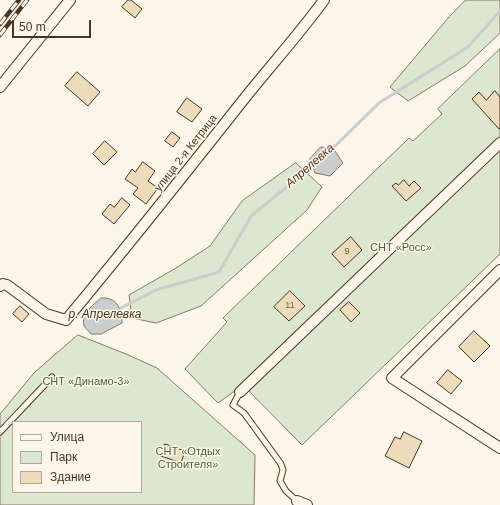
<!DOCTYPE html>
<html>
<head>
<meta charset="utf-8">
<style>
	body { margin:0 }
	#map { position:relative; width:500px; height:505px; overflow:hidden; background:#fbf6e9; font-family:Helvetica,sans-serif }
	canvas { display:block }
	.legend { position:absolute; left:12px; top:421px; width:130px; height:72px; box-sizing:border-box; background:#fbf6e9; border:1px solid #b4a999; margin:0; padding:5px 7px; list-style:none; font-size:12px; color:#4a3520 }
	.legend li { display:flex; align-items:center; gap:8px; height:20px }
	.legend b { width:20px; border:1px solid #b4a999 }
	.scale { position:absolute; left:12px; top:20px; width:79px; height:18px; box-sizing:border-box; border:2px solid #4a3520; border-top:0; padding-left:5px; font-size:12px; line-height:14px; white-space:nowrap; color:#4a3520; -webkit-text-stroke:3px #fbf6e9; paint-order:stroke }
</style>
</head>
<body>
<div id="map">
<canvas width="500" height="505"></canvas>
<ul class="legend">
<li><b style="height:5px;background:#fbf6e9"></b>Улица</li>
<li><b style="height:11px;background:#dce7d0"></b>Парк</li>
<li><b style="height:11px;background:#ecdcbc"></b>Здание</li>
</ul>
<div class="scale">50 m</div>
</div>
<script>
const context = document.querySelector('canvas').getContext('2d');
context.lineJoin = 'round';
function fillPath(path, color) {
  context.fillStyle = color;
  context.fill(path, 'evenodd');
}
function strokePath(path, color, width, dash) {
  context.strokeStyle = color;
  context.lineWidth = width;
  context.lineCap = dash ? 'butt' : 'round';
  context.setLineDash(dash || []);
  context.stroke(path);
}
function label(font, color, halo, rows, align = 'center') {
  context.font = font + ' Helvetica,sans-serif';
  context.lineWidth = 3;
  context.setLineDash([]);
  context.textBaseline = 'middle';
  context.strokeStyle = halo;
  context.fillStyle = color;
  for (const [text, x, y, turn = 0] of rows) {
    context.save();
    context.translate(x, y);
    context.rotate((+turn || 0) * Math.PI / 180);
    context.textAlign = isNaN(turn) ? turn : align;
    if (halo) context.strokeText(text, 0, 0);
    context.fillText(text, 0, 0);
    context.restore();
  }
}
const green = new Path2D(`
	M466,0H500V33L465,66L408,101L390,87L449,17Z
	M500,49V254L302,445L243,385L218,403L185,369L227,322L223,318L409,138L413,141L442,114L438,109Z
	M296,163L322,187L307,210L201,306L156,323L132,318L129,295L176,268L210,246L242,201Z
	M78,335L126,354L157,368L255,455L254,505H0V414L34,373ZM13,422H141V492H13Z`);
const water = new Path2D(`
	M321,147L333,148L343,163L330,176L315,173L310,159Z
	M101,298C116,296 123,310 122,323L101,334H91L84,326L83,316L91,307Z`);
const stream = new Path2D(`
	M331,150L379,103L468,47L500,11
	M121,308L156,290L219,272L251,216L315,164`);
const building = new Path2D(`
	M128,0H131L142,9L135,18L122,7Z
	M77,72L100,92L88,106L65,86Z
	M495,91L500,97V128L499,129L472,99L479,92L486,100Z
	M187,98L202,109L192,122L177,112Z
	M172,132L180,138L173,147L165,141Z
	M105,141L117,152L104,165L93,154Z
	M143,162L155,171L148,181L158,188L146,204L133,194L138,188L125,179L132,169L135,172Z
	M404,180L409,186L414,181L421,188L406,201L392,186L396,183L398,185Z
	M122,198L130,205L114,224L102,214L110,204L114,207Z
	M351,237L362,250L344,267L332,254Z
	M290,291L305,306L289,321L274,307Z
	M349,302L360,313L351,322L340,310Z
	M20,306L29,314L22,322L13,314Z
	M474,331L490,346L474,362L459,347Z
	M448,370L462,381L451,394L437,383Z
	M404,432L422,441L409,468L385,456L395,437L400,439Z
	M165,444L185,451L181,463L161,456Z`);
const service = new Path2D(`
	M240,392L233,405L244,413L281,464L283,470L280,481L286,491L297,501
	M0,432L52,377`);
const minor = new Path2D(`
	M0,87L70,0
	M500,270L392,378L500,448
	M0,286L3,284L7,285L46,314L66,320C128,246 188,170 248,94C273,63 300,33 324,0
	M240,392L500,143
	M297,501L307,505`);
const rail = new Path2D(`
	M0,24L19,0
	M0,35L27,0`);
const numberNames = [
	["9",347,252],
	["11",290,306]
];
const streetNames = [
	["улица 2-я Кетрица",186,153,-52]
];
const parkNames = [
	["СНТ «Росс»",401,248],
	["СНТ «Динамо-3»",86,382],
	["СНТ «Отдых",188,452],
	["Строителя»",188,465]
];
const waterNames = [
	["Апрелевка",310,166,-41],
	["р. Апрелевка",105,315]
];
fillPath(green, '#dce7d0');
strokePath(green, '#887966', 1);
fillPath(water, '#c9cecd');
strokePath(water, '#887966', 1);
strokePath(stream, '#c9cecd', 3);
fillPath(building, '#ecdcbc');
strokePath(building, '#4a3520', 1);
strokePath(service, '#4a3520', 7);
strokePath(minor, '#4a3520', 12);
strokePath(service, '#fbf6e9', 5);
strokePath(minor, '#fbf6e9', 10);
strokePath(rail, '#4a3520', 4.5);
strokePath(rail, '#fbf6e9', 3, [9]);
label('9px', '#725f47', null, numberNames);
label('11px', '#4a3520', '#fbf6e9', streetNames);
label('11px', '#436837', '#fbf6e9', parkNames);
label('italic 12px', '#4a3520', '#fbf6e9', waterNames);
</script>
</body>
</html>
